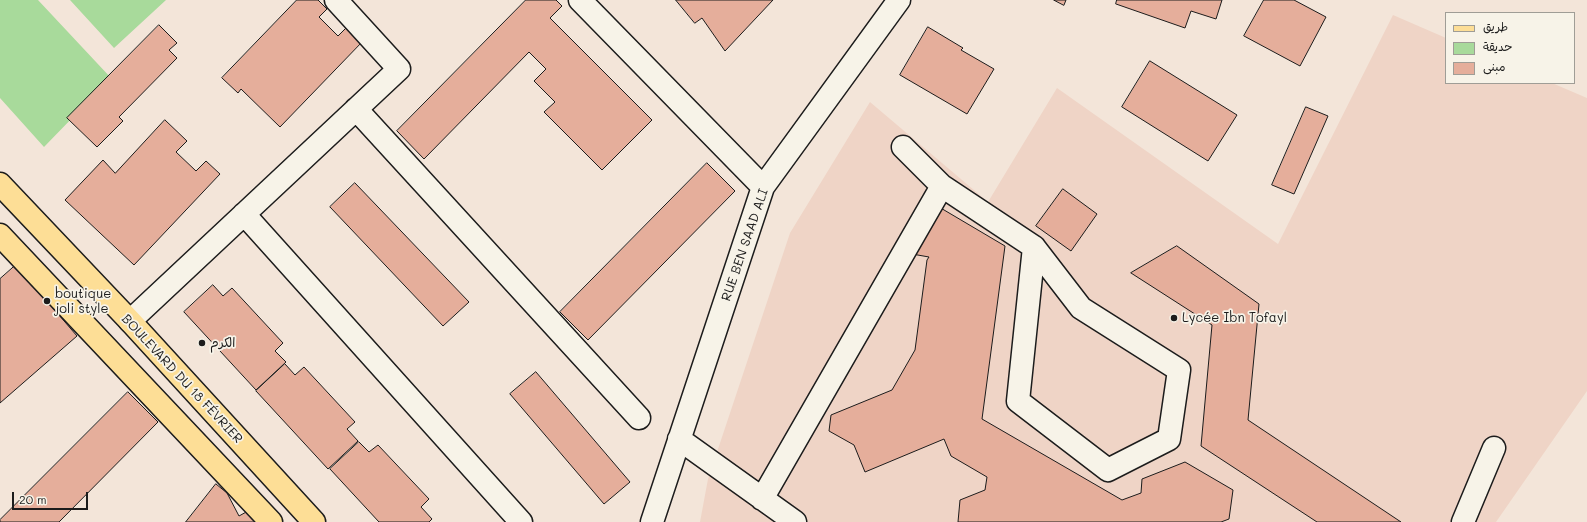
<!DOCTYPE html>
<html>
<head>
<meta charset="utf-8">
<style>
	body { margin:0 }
	#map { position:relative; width:1587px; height:522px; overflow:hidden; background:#f3e5d9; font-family:Mali,"Playpen Sans Arabic",sans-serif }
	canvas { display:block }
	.legend { position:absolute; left:1445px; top:12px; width:130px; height:72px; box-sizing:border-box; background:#f7f3e8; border:1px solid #9f9d96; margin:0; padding:5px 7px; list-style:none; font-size:12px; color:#1c1c1c }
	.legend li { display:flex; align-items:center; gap:8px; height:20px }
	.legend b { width:20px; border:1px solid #9f9d96 }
	.scale { position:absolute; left:12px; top:492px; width:76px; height:18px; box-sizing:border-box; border:2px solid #1c1c1c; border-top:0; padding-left:5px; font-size:12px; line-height:14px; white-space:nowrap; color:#1c1c1c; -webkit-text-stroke:3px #f7f3e8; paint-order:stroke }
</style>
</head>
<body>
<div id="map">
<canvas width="1587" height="522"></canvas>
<ul class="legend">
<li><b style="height:5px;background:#fdde96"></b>طريق</li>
<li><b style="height:11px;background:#a8da9b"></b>حديقة</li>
<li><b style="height:11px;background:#e5ae9b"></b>مبنى</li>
</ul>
<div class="scale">20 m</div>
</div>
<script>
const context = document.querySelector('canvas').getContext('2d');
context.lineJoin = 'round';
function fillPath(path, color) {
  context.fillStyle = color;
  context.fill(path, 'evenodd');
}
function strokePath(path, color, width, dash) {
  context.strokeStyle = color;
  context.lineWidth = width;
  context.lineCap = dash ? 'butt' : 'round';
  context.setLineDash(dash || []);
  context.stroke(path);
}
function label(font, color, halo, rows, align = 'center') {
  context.font = font + ' Mali,"Playpen Sans Arabic",sans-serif';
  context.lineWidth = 3.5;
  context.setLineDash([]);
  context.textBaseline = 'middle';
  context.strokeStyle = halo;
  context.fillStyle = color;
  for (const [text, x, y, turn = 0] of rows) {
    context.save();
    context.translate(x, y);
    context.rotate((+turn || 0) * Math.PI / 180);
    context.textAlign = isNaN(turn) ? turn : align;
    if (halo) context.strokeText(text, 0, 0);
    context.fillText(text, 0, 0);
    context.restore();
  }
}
const built = new Path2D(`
	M1393,15L1446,38V83H1552L1587,98V391L1496,522H700L708,479L790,233L870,102L988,202L1057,88L1278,244Z`);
const green = new Path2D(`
	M0,0H38L111,78L44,147L0,98Z
	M70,0H166L114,48Z`);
const building = new Path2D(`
	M297,0H318L327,9L319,17L338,36L348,26L363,41L280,127L241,89L238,93L222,78Z
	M526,0H556L562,6L550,18L652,120L602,170L544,112L555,102L534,81L546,69L529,52L424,159L397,131Z
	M676,0H773L725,51L702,18L695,23Z
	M1054,0H1066L1064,5Z
	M1117,0H1222L1216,19L1191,11L1185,28L1116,4Z
	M1264,0H1294L1326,17L1300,66L1244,36Z
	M159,25L177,43L169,50L177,58L119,117L123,121L97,147L67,118Z
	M928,27L963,48L961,50L994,69L967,114L900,75Z
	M1150,61L1237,115L1208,161L1122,107Z
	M1306,107L1328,116L1294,194L1272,185Z
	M165,120L187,141L176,152L196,171L206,161L220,174L134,265L65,200L103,160L115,173Z
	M707,163L735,191L588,340L560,312Z
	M355,183L469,302L443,326L330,207Z
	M1063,189L1097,214L1071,251L1036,226Z
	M939,207L1005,246L982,419L1122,500L1141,493L1142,479L1185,462L1233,490L1229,519L1221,522H958L960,500L985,490L987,477L951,456L944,439L865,472L854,445L829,431L831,415L892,390L915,350L927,260L929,257L912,254Z
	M1177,246L1259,304L1248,420L1401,522H1317L1201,446L1212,325L1131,273Z
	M16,265L77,336L0,403V279Z
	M213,285L223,296L232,288L283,343L275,351L286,362L256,390L184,312Z
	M285,364L295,375L304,367L355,422L347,429L358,441L328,469L256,391Z
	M536,372L630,482L604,504L510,394Z
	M128,392L158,422L59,522H0V520Z
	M359,442L369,452L378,445L429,499L421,507L432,519L429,522H379L330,469Z
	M216,484L227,493L239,516L248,511L261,522H186Z`);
const minor = new Path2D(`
	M580,0L763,187
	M356,109L639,418
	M942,186L1034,247L1018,401L1108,470L1169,439L1179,370L1081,308L1034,247
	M244,214L521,522
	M130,321L399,69L336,0
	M679,439L795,522
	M762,499L942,186L903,147
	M652,522L763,187L899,0
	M1463,522L1494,448`);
const major = new Path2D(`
	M0,184L130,321L314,522
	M0,235L271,522`);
const markers = [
	[47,301,4,"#1c1c1c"],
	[1174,318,4,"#1c1c1c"],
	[202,343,4,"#1c1c1c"]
];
const streetNames = [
	["RUE BEN SAAD ALI",745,245,-71],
	["BOULEVARD DU 18 FÉVRIER",182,379,47]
];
const poiNames = [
	["boutique",55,294],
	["joli style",55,309],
	["Lycée Ibn Tofayl",1182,318],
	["الكرم",210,343]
];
fillPath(built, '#efd4c6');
fillPath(green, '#a8da9b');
fillPath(building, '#e5ae9b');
strokePath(building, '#1c1c1c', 1);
strokePath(minor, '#1c1c1c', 25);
strokePath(major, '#1c1c1c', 25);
strokePath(minor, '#f7f3e8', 22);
strokePath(major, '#fdde96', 22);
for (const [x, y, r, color] of markers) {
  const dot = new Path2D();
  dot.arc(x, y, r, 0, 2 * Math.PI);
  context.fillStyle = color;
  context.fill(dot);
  strokePath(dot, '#f7f3e8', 1.5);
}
label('13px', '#1c1c1c', '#f7f3e8', streetNames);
label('13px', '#1c1c1c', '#f7f3e8', poiNames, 'left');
</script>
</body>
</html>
